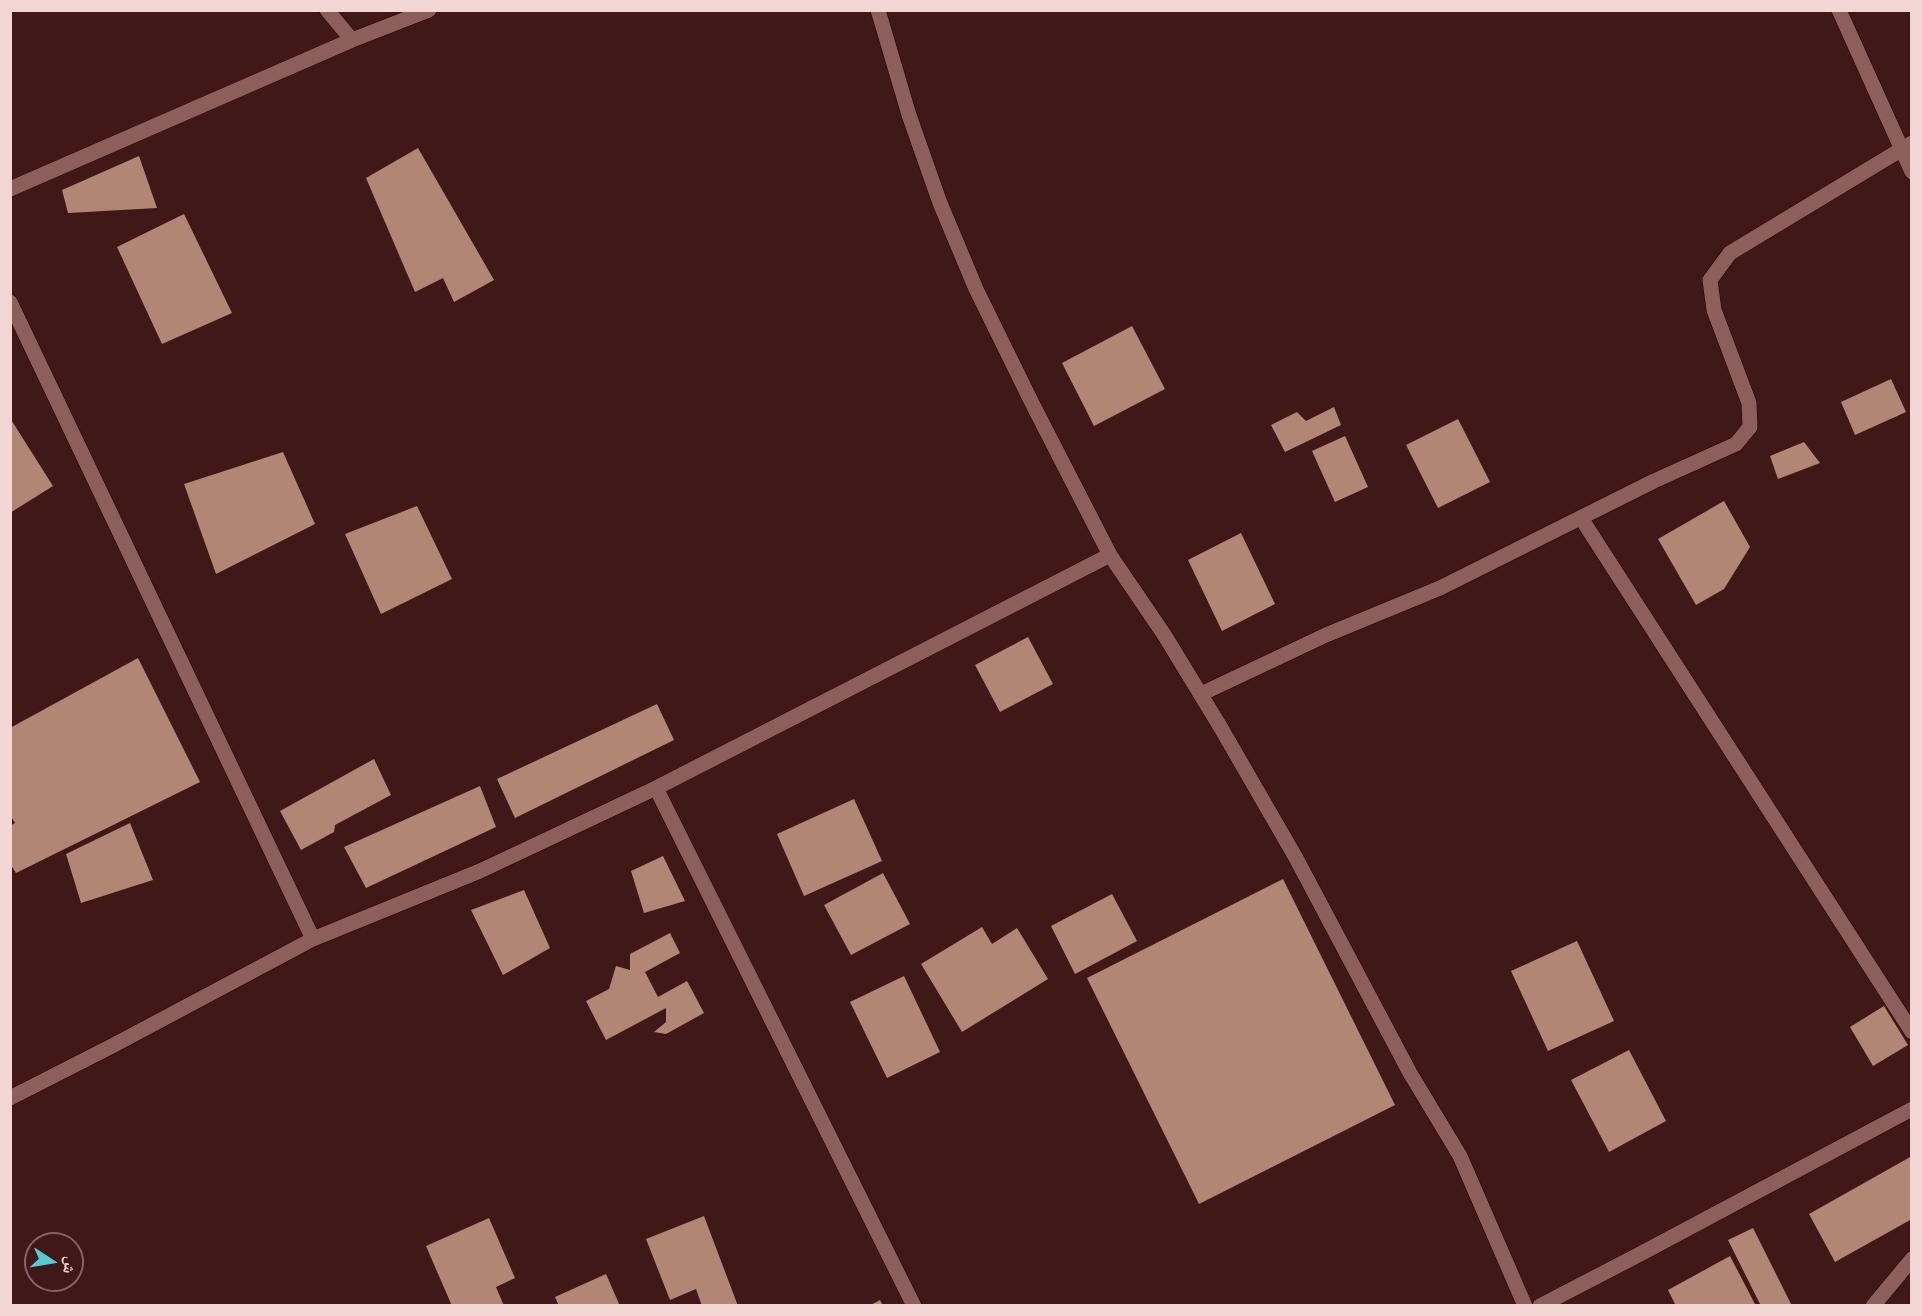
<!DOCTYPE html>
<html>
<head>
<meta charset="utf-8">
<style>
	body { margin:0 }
	#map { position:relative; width:1922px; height:1316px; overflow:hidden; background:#3f1817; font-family:"Fira Sans","Noto Naskh Arabic",sans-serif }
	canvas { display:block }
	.frame { position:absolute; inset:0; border:12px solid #f2d6d4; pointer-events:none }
	.north { position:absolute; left:24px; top:1232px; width:60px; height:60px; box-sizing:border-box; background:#3f1817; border:2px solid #876463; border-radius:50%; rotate:102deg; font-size:16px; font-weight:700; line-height:24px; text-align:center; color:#f2d6d4 }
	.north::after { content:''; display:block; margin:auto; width:21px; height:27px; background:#52ccd6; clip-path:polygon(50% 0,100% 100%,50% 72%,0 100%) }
</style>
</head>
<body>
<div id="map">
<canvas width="1922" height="1316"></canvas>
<div class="frame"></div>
<div class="north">ش</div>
</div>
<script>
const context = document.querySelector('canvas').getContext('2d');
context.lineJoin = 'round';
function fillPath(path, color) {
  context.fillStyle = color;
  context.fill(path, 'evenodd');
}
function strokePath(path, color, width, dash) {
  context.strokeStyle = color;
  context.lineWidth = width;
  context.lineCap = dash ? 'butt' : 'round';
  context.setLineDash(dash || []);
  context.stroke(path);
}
const building = new Path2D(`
	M418,148L494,280L454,302L443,278L415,292L366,178Z
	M139,156L157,208L68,213L62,190Z
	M184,214L232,313L162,344L117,247Z
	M1132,326L1165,389L1094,426L1062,363Z
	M1891,379L1906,412L1855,435L1841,402Z
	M1334,407L1341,425L1285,452L1271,425L1297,412L1306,421Z
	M10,418L53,486L10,513Z
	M1458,419L1490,482L1438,508L1406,445Z
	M1345,436L1368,487L1335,502L1312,451Z
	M1804,442L1820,463L1778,479L1770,456Z
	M283,452L315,524L216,574L184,484Z
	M1724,501L1750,547L1724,589L1696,605L1658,539Z
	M417,506L452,579L381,614L345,534Z
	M1241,533L1275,604L1222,631L1188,560Z
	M1028,637L1053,684L1000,712L975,665Z
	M138,658L200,782L16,873L10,864V826L15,823L10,815V728Z
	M657,704L674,740L515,818L497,779Z
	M374,759L391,795L335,825L334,832L301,850L280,811Z
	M480,786L496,827L366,888L344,847Z
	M854,799L882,861L804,896L777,834Z
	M130,823L153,880L81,903L66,854Z
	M663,856L685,901L644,913L631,871Z
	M883,873L910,924L851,955L824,905Z
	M1283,879L1395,1105L1199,1204L1087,978Z
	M524,890L550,948L503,975L471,910Z
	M1112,894L1137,941L1075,974L1051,926Z
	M982,927L992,944L1017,928L1048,979L962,1032L921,964Z
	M670,933L680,953L645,972L658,997L687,981L704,1013L666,1034L654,1032L666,1022V1008L606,1040L586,1001L609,989L616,966L630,970V954Z
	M1577,941L1614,1021L1548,1051L1511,971Z
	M904,976L940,1052L887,1078L850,1002Z
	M1884,1006L1908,1045L1873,1066L1850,1027Z
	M1629,1050L1666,1121L1609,1152L1571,1080Z
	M1912,1156V1219L1835,1262L1809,1214Z
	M704,1216L738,1306H702L696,1289L670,1300L646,1239Z
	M489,1218L515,1278L496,1287L504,1306H452L426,1246Z
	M1753,1228L1792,1306H1761L1728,1240Z
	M1730,1256L1756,1306H1676L1668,1290Z
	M606,1274L620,1306H559L555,1297Z
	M880,1300L883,1306H869Z`);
const minor = new Path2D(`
	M327,10L352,40
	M878,10L909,115L940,203L976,289L1032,403L1110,555L1165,636L1221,728L1296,858L1410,1073L1460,1156L1525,1306
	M1839,10L1912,172
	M10,189L352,40L429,10
	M10,302L313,939
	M1581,518L1912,1032
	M1201,694L1326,635L1440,588L1654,481L1736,444L1750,427L1749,403L1714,310L1710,280L1730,253L1912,143
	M656,788L914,1306
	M10,1098L112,1046L313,939L480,871L656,788L1110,555
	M1540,1306L1642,1253L1912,1109
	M1873,1306L1912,1259`);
fillPath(building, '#b28674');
strokePath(minor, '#240203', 16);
strokePath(minor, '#8d5f5c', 15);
</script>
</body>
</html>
